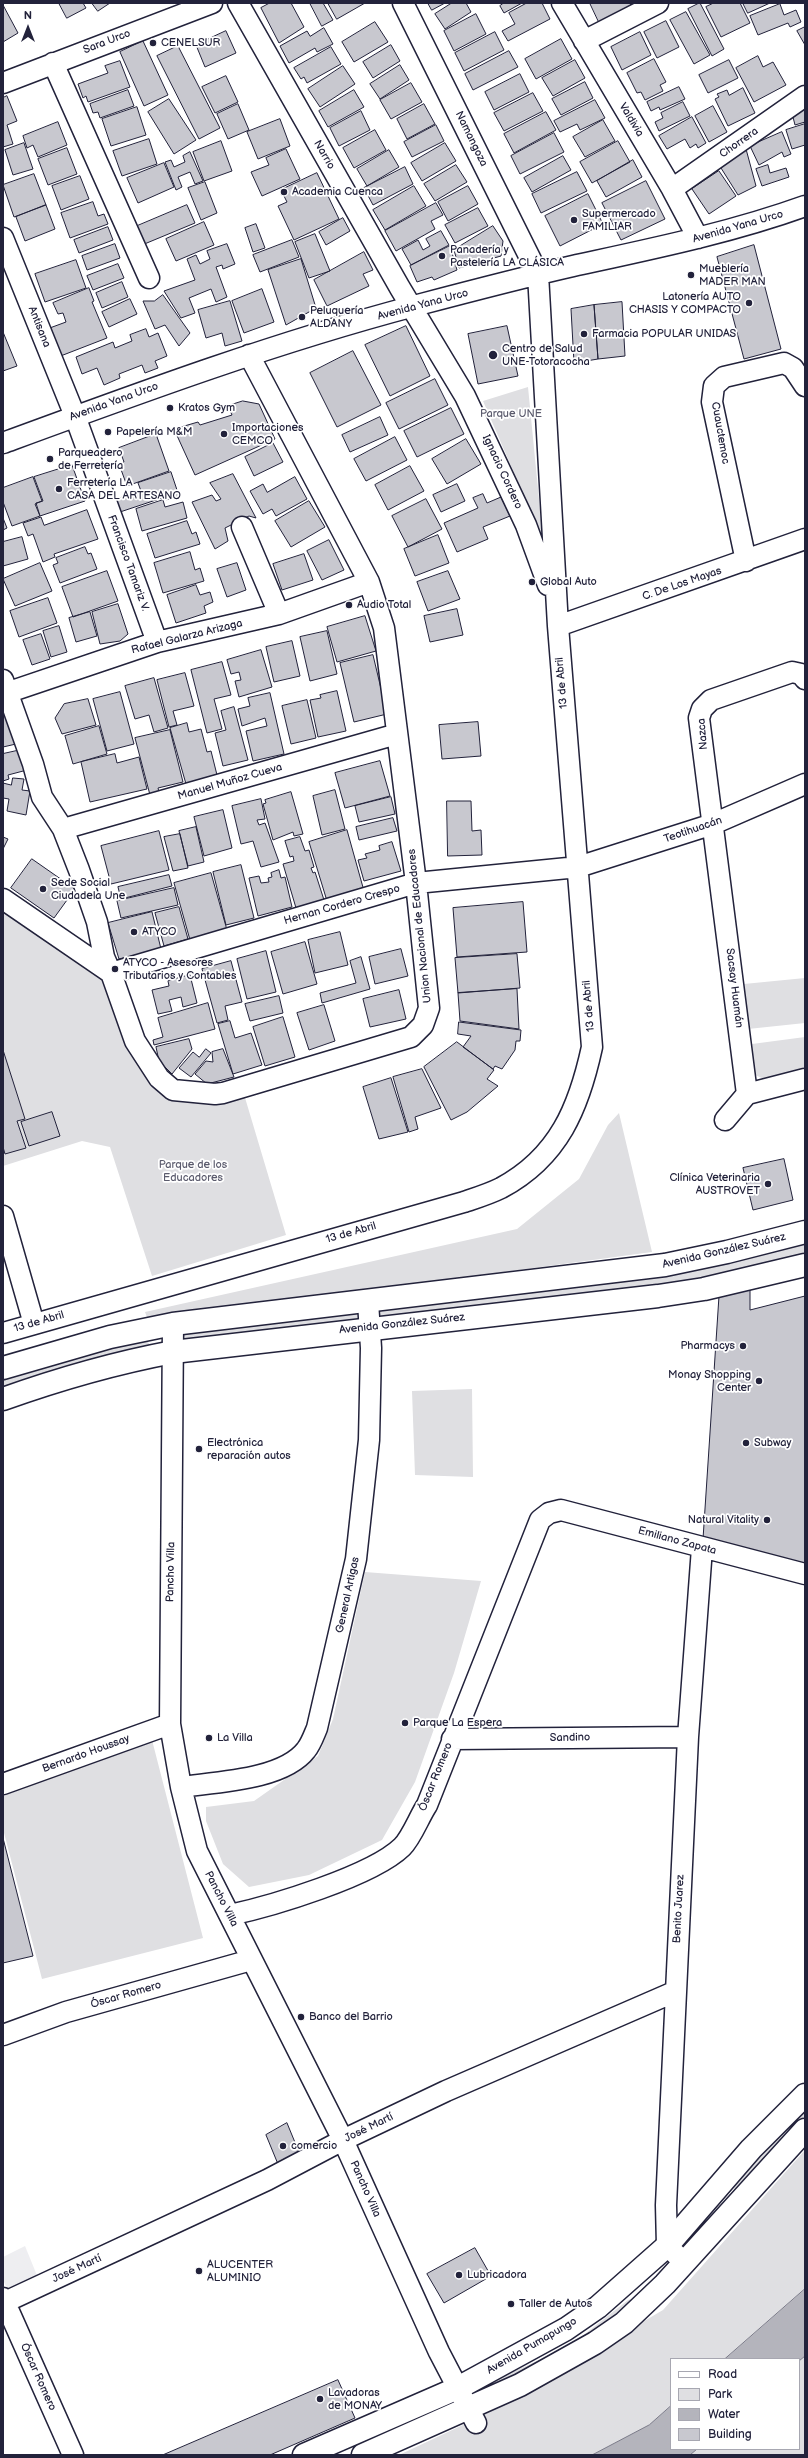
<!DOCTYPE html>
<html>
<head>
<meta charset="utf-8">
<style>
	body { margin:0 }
	#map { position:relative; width:808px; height:2458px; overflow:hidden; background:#fff; font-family:"Balsamiq Sans",sans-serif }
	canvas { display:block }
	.frame { position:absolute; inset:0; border:4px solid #22223b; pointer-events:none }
	.legend { position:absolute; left:670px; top:2358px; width:130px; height:92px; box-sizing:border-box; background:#fff; border:1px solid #a7a7b1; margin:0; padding:5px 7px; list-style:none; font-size:12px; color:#22223b }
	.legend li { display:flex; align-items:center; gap:8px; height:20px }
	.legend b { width:20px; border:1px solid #a7a7b1 }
	.north { position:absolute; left:8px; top:8px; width:40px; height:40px; -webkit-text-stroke:3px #fff; paint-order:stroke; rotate:0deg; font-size:11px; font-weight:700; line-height:16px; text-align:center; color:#22223b }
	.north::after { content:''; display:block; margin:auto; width:14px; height:18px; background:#22223b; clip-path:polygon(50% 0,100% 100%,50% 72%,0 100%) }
</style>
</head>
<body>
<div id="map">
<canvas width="808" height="2458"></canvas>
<div class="frame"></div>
<ul class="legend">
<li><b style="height:5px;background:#fff"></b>Road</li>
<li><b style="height:11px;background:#dfdfe2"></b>Park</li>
<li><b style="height:11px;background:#b4b4bc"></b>Water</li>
<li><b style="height:11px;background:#c8c8cf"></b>Building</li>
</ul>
<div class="north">N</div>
</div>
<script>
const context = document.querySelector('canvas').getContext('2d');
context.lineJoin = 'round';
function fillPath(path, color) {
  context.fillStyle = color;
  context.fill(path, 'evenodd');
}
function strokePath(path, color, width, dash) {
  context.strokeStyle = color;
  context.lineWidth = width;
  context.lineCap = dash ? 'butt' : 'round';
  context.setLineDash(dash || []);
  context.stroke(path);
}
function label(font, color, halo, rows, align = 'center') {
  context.font = font + ' "Balsamiq Sans",sans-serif';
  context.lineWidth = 3.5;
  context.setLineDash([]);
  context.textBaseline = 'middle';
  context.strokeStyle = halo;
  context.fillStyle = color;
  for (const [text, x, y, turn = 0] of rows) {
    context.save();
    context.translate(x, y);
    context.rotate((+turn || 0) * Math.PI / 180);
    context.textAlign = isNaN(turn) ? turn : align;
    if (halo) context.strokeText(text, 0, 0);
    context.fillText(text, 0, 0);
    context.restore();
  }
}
const built = new Path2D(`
	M25,2246L38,2278L8,2290L3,2280V2257Z`);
const green = new Path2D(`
	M528,387L543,540L483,401Z
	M3,910L100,973L157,1081L243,1091L286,1235L152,1276L110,1147L82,1141L3,1166Z
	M805,978V1023L748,1029L744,984Z
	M805,1037V1069L764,1079L753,1074L752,1044Z
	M619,1113L652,1252L148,1320L145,1312L517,1229L579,1179L608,1125Z
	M805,1232V1265L370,1328L368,1302Z
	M358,1310L366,1319L187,1344L181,1340L183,1333Z
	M147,1341L152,1347L3,1391V1377L86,1352Z
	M472,1389L473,1477L415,1475L412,1391Z
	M365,1572L481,1581L454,1673L415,1782L382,1840L309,1875L249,1887L223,1864L206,1821V1807L254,1801L318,1756L333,1719Z
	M152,1740L203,1938L42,1979L3,1829V1778Z
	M805,2108V2116L735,2188L728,2190L730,2184Z
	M805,2150V2289L725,2359H671V2406L649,2425L592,2455H399L482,2416L663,2310Z
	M632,2299L633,2304L583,2342L493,2387H487L489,2383L550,2355L581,2337L628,2300Z
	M805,2356V2455H690L697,2449H799V2361Z`);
const water = new Path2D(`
	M805,2289V2356L799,2361V2359H725Z
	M671,2406V2449H697L690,2455H592L649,2425Z`);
const building = new Path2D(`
	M59,3H83L86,8L67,18Z
	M92,3H110L98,11Z
	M270,3H291L304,27L279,43L261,8Z
	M310,3H323L333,20L322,26Z
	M328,3H365L337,19Z
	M428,3H445L432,10Z
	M452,3H466L471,12L445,29L435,14Z
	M504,3H522L504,13L500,6Z
	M527,3H542L550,19L508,41L502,31L515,24L509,13Z
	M590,3H630L632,7L599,22Z
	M700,3L724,49L712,56L688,9Z
	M714,3H740L750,23L721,37L706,7Z
	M743,3H770L748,13Z
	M780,4L784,15L796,10L801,22L790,27L788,23L758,35L750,16Z
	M3,5L18,33L3,42Z
	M686,12L710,55L694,64L670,20Z
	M476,14L486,34L454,51L444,31Z
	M666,21L679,47L657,58L644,32Z
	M375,22L388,42L354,62L342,42Z
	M805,27V45L797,31Z
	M324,28L333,44L317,52L315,48L289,63L280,46L307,31L310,36Z
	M226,31L236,53L205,67L196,45Z
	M495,32L504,50L464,71L455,53Z
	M640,32L651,55L622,70L611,47Z
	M561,39L572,59L536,79L525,59Z
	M143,41L168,95L144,106L120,52Z
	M391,45L400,61L373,78L363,62Z
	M178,46L220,128L199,139L157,56Z
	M331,47L341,64L307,83L304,77L301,79L294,68Z
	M509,51L518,67L473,90L465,74Z
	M758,56L763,67L773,62L786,85L754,102L736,68Z
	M654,59L666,82L660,85L663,91L645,100L641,92L637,93L627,73Z
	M575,60L585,78L553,96L542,78Z
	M729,60L738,78L708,93L699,75Z
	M120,61L130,87L88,102L86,96L83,98L78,84L108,73L105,66Z
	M400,65L409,80L380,99L370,84Z
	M343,66L355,84L320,107L308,89Z
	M520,74L529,92L494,110L485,92Z
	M226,76L238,102L215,113L202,87Z
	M585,82L593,98L561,115L552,99Z
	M411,83L422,102L391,119L380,100Z
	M679,87L685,99L660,110L659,107L651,111L647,102Z
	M743,88L755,113L728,126L715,99L719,97L717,94L727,90L729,95Z
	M128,90L134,106L100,118L98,112L93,113L90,104Z
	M354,90L364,107L328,127L319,111Z
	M533,93L543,111L504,131L494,113Z
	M7,96L17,121L7,125L13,144L3,147V98Z
	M169,99L196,140L174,154L148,112Z
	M595,100L605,118L580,130L577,124L560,132L554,121Z
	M683,102L690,116L659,131L655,122L663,118L661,113Z
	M238,104L249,130L228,139L217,114Z
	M424,104L435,124L407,139L397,119Z
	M713,106L727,132L709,142L695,116Z
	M137,107L146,135L111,146L102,119Z
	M805,109V122L795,125L793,117Z
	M361,111L370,130L339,146L330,128Z
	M546,112L556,130L514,153L504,134Z
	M692,117L706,143L698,148L696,144L690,148L685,139L667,149L659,136Z
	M280,119L290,146L258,159L247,132Z
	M603,120L615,141L585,157L573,137Z
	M58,122L67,145L38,157L33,145L27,148L23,136Z
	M805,124V145L792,149L786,130Z
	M436,125L444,141L412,157L404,142Z
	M375,130L386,150L354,168L343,148Z
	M782,132L791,154L784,157L782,152L759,165L750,146Z
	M554,133L564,152L520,174L511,156Z
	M149,139L157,164L122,176L113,151Z
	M221,141L232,171L204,181L193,152Z
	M618,141L630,162L592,183L580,162Z
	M24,143L33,169L13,175L5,150Z
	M445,143L456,161L422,181L411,163Z
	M67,148L77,174L48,185L38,159Z
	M286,149L300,179L262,196L251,172L269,165L266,158Z
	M746,149L756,186L738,195L721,168Z
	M389,150L399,167L367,186L357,169Z
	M190,152L203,181L195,184L190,172L178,177L182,187L176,190L165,162L171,160L174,167L185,162L183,156Z
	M563,156L571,170L532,192L524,178Z
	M633,160L642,177L606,197L597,181Z
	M164,163L174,187L138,203L127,178Z
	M456,165L467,182L435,201L424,184Z
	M768,165L770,173L786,168L789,177L762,186L756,169Z
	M405,167L413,184L373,205L364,188Z
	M719,171L736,196L709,214L692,189Z
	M577,172L587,191L541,213L532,194Z
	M317,173L339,219L294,240L278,206L287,202L281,190Z
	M34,174L46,205L14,217L3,185Z
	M80,176L89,199L61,210L52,186Z
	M646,181L665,219L621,240L602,203Z
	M205,182L217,213L201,220L188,188Z
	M414,186L426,206L385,230L373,210Z
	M468,186L478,204L448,221L438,202Z
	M588,194L603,224L560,246L545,216Z
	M93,202L98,216L104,214L108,224L70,238L61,213Z
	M436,203L443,215L431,221L435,229L396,251L385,231Z
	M46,205L55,229L25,241L16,217Z
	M187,205L195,223L142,245L135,227Z
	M478,208L488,226L455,243L445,225Z
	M343,218L350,231L326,245L319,232Z
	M204,222L214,245L176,261L166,239Z
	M256,224L265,248L253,252L245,228Z
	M493,226L503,241L501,256L459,268L454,250Z
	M108,227L113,240L79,253L74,240Z
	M441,231L449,245L411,265L402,249L418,240L423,250L430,246L426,239Z
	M315,234L330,271L309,278L295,242Z
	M292,240L299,257L260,272L253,255Z
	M115,244L120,258L87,270L82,256Z
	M227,244L235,264L223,269L222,265L216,267L227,297L216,302L211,289L189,298L195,313L181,318L164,291L195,280L187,259L196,255L200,264L210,259L207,251Z
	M754,245L781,349L744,359L717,257Z
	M450,246L457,270L434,280L432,277L417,282L410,266Z
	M364,252L373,270L363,274L369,286L327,306L314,280Z
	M301,259L316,308L286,325L268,270Z
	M76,260L86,288L45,302L35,274Z
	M118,264L124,278L93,290L87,276Z
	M122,282L128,297L102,308L96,293Z
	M89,288L94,301L92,302L107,338L58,357L47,329L66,322L63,313L58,314L53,303Z
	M262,289L274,322L244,333L232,301Z
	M163,295L190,333L179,346L165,325L155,329L143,301H154Z
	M130,299L137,314L109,327L102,312Z
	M230,301L242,341L225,346L222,333L206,338L198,310Z
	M622,302L625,356L598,359L594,305Z
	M594,305L598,359L574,363L571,309Z
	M406,326L430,376L390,396L365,345Z
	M507,326L518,376L478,384L468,334Z
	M146,329L149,337L158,333L167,356L155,361L158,368L145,373L142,365L119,374L120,378L104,385L97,368L82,374L76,357L113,342L115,348L132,341L130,335Z
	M3,332L17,366L3,371Z
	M353,351L381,405L337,427L310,373Z
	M435,379L448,405L399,429L386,403Z
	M243,401L259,404L275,439L195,475L174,429L198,422L200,425L232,415L228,406Z
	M451,408L464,434L417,457L404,431Z
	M380,417L388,435L350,452L342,435Z
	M156,434L169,471L127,486L119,464L124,462L119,448Z
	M395,437L407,460L366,481L354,459Z
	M466,439L481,464L447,484L432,459Z
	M273,443L283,462L254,476L245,457Z
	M72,465L85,501L40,516L36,503L43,501L34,477Z
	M410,466L424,491L388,510L375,485Z
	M171,472L179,496L166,500L165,497L117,513L113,500L141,491L138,483Z
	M233,474L256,518L249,516L225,528L228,541L215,549L192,502L212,495L216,501L221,499L210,483Z
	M33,477L42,501L35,504L40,516L12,526L3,502V488Z
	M295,477L307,499L276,516L272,509L263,514L250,491L263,484L267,492Z
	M457,484L465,501L441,512L433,495Z
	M483,494L487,503L501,497L510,516L483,527L488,539L457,552L444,523L478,508L473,498Z
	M426,499L442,529L408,547L392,516Z
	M163,500L165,507L183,502L187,518L142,531L136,509Z
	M309,501L325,527L291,547L275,521Z
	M87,510L98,539L54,554L55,557L43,562L33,534L28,536L23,523L41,517L44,525Z
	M3,518L7,528L3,530Z
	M187,521L192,534L196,532L200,544L155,558L147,534Z
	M438,535L449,563L415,576L404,549Z
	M22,537L28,559L3,566V542Z
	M329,540L344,570L322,580L307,551Z
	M85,547L88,554L91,553L97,569L60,583L53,565L58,563L56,558Z
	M190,552L195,570L200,568L204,581L163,593L154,563Z
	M304,554L313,580L282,590L273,564Z
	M40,563L52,591L15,606L3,579Z
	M237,563L246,590L227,597L217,569Z
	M107,571L118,601L73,617L62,587Z
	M448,571L460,599L428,611L417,582Z
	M196,585L200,595L210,592L213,602L204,606L206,613L176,623L167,595Z
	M48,598L57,623L19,637L10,611Z
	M118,604L128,634L120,641L100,644L92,612Z
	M457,609L463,635L430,642L424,616Z
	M90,612L97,636L76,642L69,618Z
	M365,616L376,651L337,662L327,627Z
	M59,626L67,652L51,657L43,631Z
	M327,631L337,674L310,681L300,637Z
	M41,634L50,659L32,665L23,640Z
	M292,641L300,676L274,682L266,647Z
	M261,650L272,687L239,697L235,681L241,680L239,672L231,674L227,660Z
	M373,655L387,714L354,722L340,663Z
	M222,662L231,695L214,699L222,729L207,733L191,670Z
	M185,673L194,706L173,711L177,725L169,727L157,680Z
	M154,678L168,728L154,732L149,715L135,719L125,686Z
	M337,691L346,731L318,737L310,700L321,698L320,695Z
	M120,692L134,744L107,751L93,699Z
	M270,693L284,754L253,761L246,731L267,726L265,718L242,726L238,709L250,706L248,698Z
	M88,699L96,725L62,734L55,718L64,704Z
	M307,700L316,738L291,744L282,706Z
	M234,707L248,760L223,766L215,733L226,730L221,711Z
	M7,710L16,744L3,747V712Z
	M478,722L481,756L442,759L439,725Z
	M187,723L189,732L201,729L207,752L211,751L217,775L186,784L170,728Z
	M99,726L107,754L73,764L65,736Z
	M170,730L183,782L158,788L159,792L150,795L135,738Z
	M21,750L27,770L8,775L9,779L3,781V754Z
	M115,754L117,763L139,757L147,789L90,802L81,762Z
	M380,761L390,796L345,808L335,773Z
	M13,778L24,779L22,790L30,791L26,815L7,811L9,799L3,798V783L11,785Z
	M335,790L345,829L322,835L313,796Z
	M291,792L303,834L294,836L293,832L273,840L263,804L266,803L265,800Z
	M391,797L395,814L359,822L355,806Z
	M261,799L265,819L257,820L259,825L265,823L279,862L261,867L253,841L241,844L232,806Z
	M447,801H471L472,831L481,830L482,855L448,856Z
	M223,810L232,848L204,856L194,817Z
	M393,818L397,831L359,840L356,827Z
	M196,827L204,862L188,866L179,831Z
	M347,830L364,891L327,901L309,842Z
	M159,831L169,870L111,884L101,846Z
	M180,834L188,868L173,871L164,837Z
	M3,837L8,839L3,849Z
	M300,837L305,851L309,850L314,867L311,868L313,873L315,872L324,900L296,908L283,864L294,861L293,856L290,857L285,841Z
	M392,842L401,871L364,881L358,860L367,858L365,854L380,850L379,846Z
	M32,859L75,889L54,918L11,888Z
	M241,865L254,918L226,925L213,872Z
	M279,870L281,878L285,877L292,907L258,916L249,878L259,876L261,883L269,882L268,878L272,877L271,873Z
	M211,873L227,930L190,940L174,883Z
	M169,875L172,886L121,899L118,887Z
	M174,888L178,905L121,918L117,901Z
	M523,902L527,952L457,957L453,908Z
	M179,907L188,939L164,946L155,913Z
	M152,912L161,949L119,959L108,923Z
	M340,932L348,965L315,973L308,940Z
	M305,942L317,984L283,994L271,952Z
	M401,949L408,976L375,984L369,957Z
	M266,951L276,992L247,999L237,959Z
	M517,954L520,988L458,993L455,958Z
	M361,957L370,989L322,1003L320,993L356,983L350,961Z
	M231,961L242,1002L225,1006L228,1020L217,1023L202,969Z
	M190,975L197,1003L183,1007L181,997L169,1000L172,1011L158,1014L152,990L169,986L168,981Z
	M517,989L519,1029L460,1021L458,993Z
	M399,990L406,1019L370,1027L363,999Z
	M279,996L283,1013L250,1021L245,1004Z
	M208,1003L215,1029L154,1045L153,1040L163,1037L158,1018Z
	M324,1005L335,1041L309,1050L297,1013Z
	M283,1017L295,1057L265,1066L253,1027Z
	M230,1021L235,1038L251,1033L262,1065L233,1074L218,1024Z
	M459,1022L521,1030L520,1041H516L515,1050L502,1069L495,1066L493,1069L463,1047L471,1036L458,1034Z
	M189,1039L192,1049L172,1074L159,1061L156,1047Z
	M457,1042L494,1070L487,1079L498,1086L467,1112L451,1120L424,1067Z
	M206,1049L211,1053L191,1077L179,1068L193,1052L199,1057Z
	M223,1049L234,1077L207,1084L195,1074L206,1061L213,1062L212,1052Z
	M3,1050L25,1119L17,1121L26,1148L5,1154L3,1147Z
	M422,1069L441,1108L415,1117L418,1129L409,1132L393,1077Z
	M391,1078L408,1132L379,1139L363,1087Z
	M52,1112L60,1136L29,1146L21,1122Z
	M784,1159L793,1200L753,1210L743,1168Z
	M750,1290V1310L805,1296V1565L703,1539L719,1296Z
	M3,1838L33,1956L3,1963Z
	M287,2123L301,2157L280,2169L266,2135Z
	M475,2248L491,2276L444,2303L427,2274Z
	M338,2380L355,2418L270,2455H163Z`);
const minor = new Path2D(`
	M238,3L400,288L465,396L526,525L548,585
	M562,3L672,189L698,238
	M584,41L658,3
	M53,63L149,278
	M3,83L212,3
	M672,189L805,96
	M3,238L75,416L157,642
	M3,443C139,393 274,343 414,306C467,292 520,278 573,266C651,249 730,233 805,206
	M242,527L279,614
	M746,561L712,402L714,386L724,377L784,363L793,368L805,386
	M558,626L805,539
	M805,679L801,674L792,672L711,700L702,709L699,718L747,1094L805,1079
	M3,680L33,764L42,797L63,829L79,870L97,922L104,957L111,973L416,883L578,867L713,824L805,784
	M3,694L157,642L279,614L369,582
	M63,829L397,734
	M3,899L111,973L135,1041L159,1078L173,1090L215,1094L223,1093L411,1037L423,1025L429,1008L416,883L384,628L369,582L249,355
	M725,1120L747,1094
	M3,1216L34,1324
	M173,1324L170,1724L181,1787L197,1851L343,2140L439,2352L476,2423
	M3,1333L464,1202C476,1198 489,1194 501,1188C559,1157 579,1107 592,1047L558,626L538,274L403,3
	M452,1739L688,1737
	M3,1784L170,1724
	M181,1787C216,1782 283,1780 306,1750C311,1744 314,1735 317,1728L356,1559L369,1440L371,1348L368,1302
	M230,1915C272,1906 372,1876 402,1847C412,1837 419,1817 427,1805L540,1520L549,1513L561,1510L805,1574
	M3,2035L66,2012L251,1960
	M684,2262L667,2246L666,2205L688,1737L702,1548
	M3,2298L73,2455
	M3,2303L267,2180L343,2140L446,2091L674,1992`);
const major = new Path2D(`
	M3,1368L110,1337L173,1324L665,1265L727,1252L805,1232
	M3,1399C59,1379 115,1363 173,1352L658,1296L704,1289L805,1265
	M304,2455L458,2388L566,2329L598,2307L667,2246L751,2149L805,2095
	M363,2455L520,2385L595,2343L624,2323L665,2284L805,2130`);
const markers = [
	[153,43,4,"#22223b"],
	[284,192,4,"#22223b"],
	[574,220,4,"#22223b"],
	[442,256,4,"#22223b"],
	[691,275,4,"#22223b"],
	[749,303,4,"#22223b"],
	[302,317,4,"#22223b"],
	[584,334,4,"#22223b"],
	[493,355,5,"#22223b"],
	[170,408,4,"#22223b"],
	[108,432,4,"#22223b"],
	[224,434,4,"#22223b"],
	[50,459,4,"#22223b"],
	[59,489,4,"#22223b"],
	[532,582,4,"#22223b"],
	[349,605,4,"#22223b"],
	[43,889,4,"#22223b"],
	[134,932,4,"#22223b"],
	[115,969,4,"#22223b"],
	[768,1184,4,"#22223b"],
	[743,1346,4,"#22223b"],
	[759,1381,4,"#22223b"],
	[746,1443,4,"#22223b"],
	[199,1449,4,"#22223b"],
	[767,1520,4,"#22223b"],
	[405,1723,4,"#22223b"],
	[209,1738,4,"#22223b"],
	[301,2017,4,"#22223b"],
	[283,2146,4,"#22223b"],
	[199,2271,4,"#22223b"],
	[459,2275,4,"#22223b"],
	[511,2304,4,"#22223b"],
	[320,2399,4,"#22223b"]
];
const streetNames = [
	["Sara Urco",107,42,-21],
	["Valdivia",631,120,59],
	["Namangoza",471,139,64],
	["Chorrera",739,143,-35],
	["Narrio",324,155,60],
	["Avenida Yana Urco",738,227,-16],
	["Avenida Yana Urco",423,305,-15],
	["Antisana",39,327,68],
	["Avenida Yana Urco",114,402,-20],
	["Cuauctemoc",720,433,80],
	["Ignacio Cordero",502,472,65],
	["Francisco Tamariz V.",128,563,70],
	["C. De Los Mayas",682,584,-19],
	["Rafael Galarza Arizaga",187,637,-14],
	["13 de Abril",562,683,-95],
	["Nazca",703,734,-95],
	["Manuel Muñoz Cueva",230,782,-16],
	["Teotihuacán",693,830,-19],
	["Hernan Cordero Crespo",342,905,-16],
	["Union Nacional de Educadores",420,926,-96],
	["Sacsay Huamán",734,988,83],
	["13 de Abril",589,1006,-95],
	["13 de Abril",351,1233,-16],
	["Avenida González Suárez",724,1251,-13],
	["13 de Abril",39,1322,-16],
	["Avenida González Suárez",402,1324,-6],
	["Emiliano Zapata",677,1541,15],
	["Pancho Villa",171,1572,-89],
	["General Artigas",348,1595,-78],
	["Sandino",570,1738,-1],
	["Bernardo Houssay",86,1754,-20],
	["Óscar Romero",436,1777,-68],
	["Pancho Villa",221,1899,63],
	["Benito Juarez",679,1909,-87],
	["Óscar Romero",126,1995,-16],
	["José Martí",369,2128,-26],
	["Pancho Villa",365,2189,66],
	["José Martí",77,2269,-25],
	["Avenida Pumapungo",532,2346,-30],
	["Óscar Romero",38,2377,66]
];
const poiNames = [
	["CENELSUR",161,43],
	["Academia Cuenca",292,192],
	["Supermercado",582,214],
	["FAMILIAR",582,227],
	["Panadería y",450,250],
	["Pastelería LA CLÁSICA",450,263],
	["Mueblería",699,269],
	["MADER MAN",699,282],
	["Latonería AUTO",741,297,"right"],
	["CHASIS Y COMPACTO",741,310,"right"],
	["Peluquería",310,311],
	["ALDANY",310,324],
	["Farmacia POPULAR UNIDAS",592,334],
	["Centro de Salud",502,349],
	["UNE-Totoracocha",502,362],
	["Kratos Gym",178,408],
	["Importaciones",232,428],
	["CEMCO",232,441],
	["Papelería M&M",116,432],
	["Parqueadero",58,453],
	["de Ferretería",58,466],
	["Ferretería LA",67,483],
	["CASA DEL ARTESANO",67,496],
	["Global Auto",540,582],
	["Audio Total",357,605],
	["Sede Social",51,883],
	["Ciudadela Une",51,896],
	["ATYCO",142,932],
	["ATYCO - Asesores",123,963],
	["Tributarios y Contables",123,976],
	["Clínica Veterinaria",760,1178,"right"],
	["AUSTROVET",760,1191,"right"],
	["Pharmacys",735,1346,"right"],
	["Monay Shopping",751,1375,"right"],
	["Center",751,1388,"right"],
	["Electrónica",207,1443],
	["reparación autos",207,1456],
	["Subway",754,1443],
	["Natural Vitality",759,1520,"right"],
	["Parque La Espera",413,1723],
	["La Villa",217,1738],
	["Banco del Barrio",309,2017],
	["comercio",291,2146],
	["ALUCENTER",207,2265],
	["ALUMINIO",207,2278],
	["Lubricadora",467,2275],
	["Taller de Autos",519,2304],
	["Lavadoras",328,2393],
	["de MONAY",328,2406]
];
const parkNames = [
	["Parque UNE",511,414],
	["Parque de los",193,1165],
	["Educadores",193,1178]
];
fillPath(built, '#eeeef1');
fillPath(green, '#dfdfe2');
fillPath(water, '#b4b4bc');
strokePath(water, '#7a7a88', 1);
fillPath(building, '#c8c8cf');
strokePath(building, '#22223b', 1);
strokePath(minor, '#22223b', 23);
strokePath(major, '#22223b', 25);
strokePath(minor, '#fff', 20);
strokePath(major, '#fff', 22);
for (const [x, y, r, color] of markers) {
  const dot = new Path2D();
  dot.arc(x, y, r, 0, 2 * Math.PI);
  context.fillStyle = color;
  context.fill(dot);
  strokePath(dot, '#fff', 1.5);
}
label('11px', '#22223b', '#fff', streetNames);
label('11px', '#22223b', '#fff', poiNames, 'left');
label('11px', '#5b5b6d', '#fff', parkNames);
</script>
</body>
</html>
